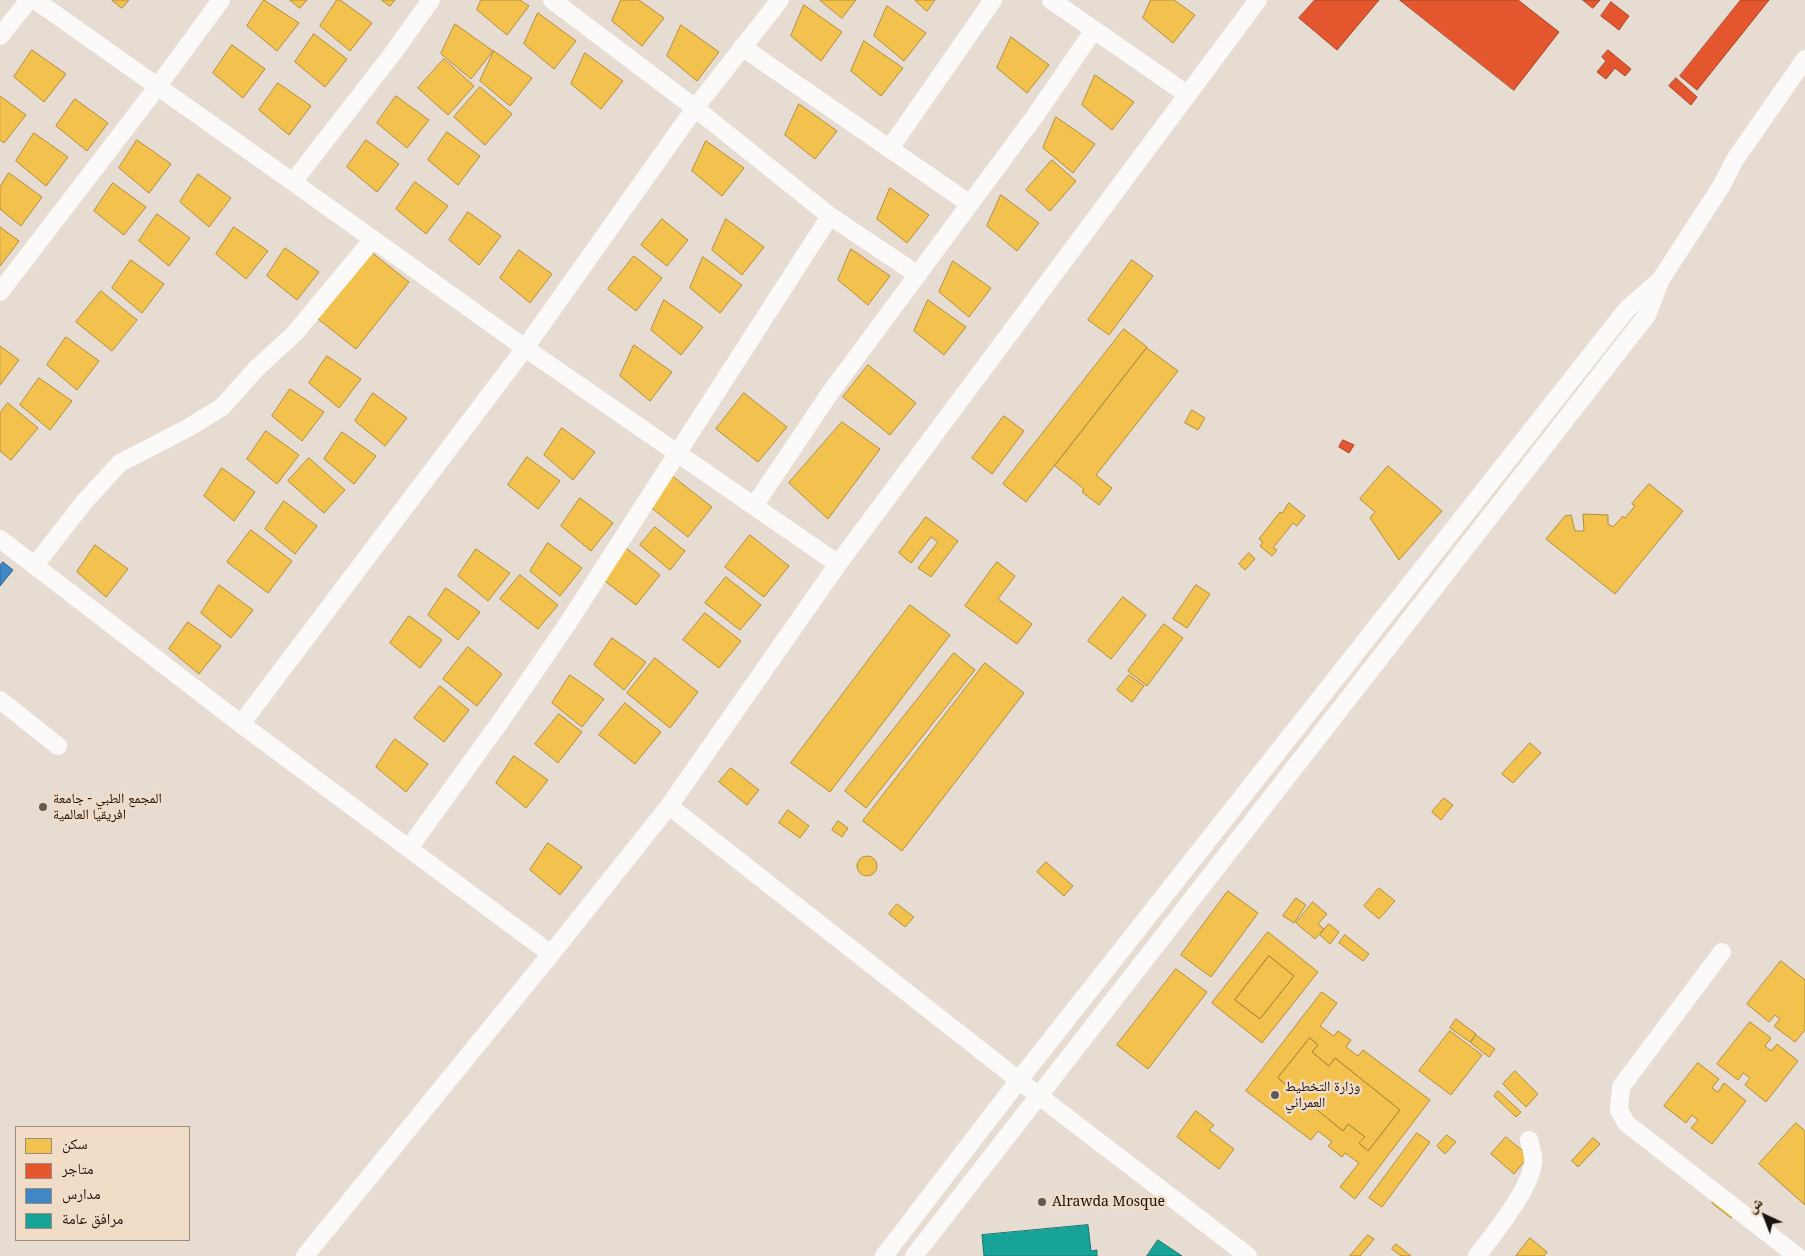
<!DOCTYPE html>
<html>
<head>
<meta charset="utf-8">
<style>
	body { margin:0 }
	#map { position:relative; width:1805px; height:1256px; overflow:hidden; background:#e7dcd1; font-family:"Noto Serif","Noto Naskh Arabic",serif }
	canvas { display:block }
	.legend { position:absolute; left:15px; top:1126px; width:175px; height:115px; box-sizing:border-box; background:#f1dcc7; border:1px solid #9b8c7c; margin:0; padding:6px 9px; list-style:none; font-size:15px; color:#1a130c }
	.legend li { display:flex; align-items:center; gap:10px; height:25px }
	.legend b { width:25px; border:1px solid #9b8c7c }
	.north { position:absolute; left:1740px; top:1191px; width:50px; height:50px; -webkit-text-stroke:4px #f1dcc7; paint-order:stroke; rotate:317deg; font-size:14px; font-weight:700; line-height:20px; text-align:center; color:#1a130c }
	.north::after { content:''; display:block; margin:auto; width:18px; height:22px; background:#1a130c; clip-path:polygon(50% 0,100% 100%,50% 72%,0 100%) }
</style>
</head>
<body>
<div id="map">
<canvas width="1805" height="1256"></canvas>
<ul class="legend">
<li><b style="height:14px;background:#f2c14e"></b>سكن</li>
<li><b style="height:14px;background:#e4572e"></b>متاجر</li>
<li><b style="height:14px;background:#3f88c5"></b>مدارس</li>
<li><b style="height:14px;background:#17a398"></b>مرافق عامة</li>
</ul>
<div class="north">ش</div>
</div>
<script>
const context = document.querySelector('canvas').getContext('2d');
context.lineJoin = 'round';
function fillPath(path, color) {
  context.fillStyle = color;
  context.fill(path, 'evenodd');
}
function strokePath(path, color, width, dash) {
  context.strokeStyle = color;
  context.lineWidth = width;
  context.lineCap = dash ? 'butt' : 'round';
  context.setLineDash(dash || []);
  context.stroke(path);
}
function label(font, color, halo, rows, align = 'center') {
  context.font = font + ' "Noto Serif","Noto Naskh Arabic",serif';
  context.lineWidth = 5;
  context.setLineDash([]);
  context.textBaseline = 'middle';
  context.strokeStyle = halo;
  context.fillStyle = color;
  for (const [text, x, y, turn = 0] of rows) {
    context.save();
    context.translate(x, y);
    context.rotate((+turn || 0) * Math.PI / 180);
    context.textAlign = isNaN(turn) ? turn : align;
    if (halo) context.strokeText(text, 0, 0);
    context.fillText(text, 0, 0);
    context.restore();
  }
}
const homes = new Path2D(`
	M112,0H129L122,8Z
	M264,0L299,23L277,51L247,26Z
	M290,0H307L300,8Z
	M337,0H340L372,23L350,51L320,26Z
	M382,0H395L390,6Z
	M481,0H520L529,6L507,35L477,10Z
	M621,0H639L664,18L642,46L612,21Z
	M820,0H856L842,18Z
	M915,0H935L927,11Z
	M1151,0H1174L1195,15L1173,43L1143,18Z
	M804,5L842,32L821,61L791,36Z
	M887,6L926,33L904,61L874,36Z
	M538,13L576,41L554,69L524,44Z
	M455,24L493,51L471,79L441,54Z
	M681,25L719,52L697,81L667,56Z
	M314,34L347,59L325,87L295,62Z
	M1011,37L1049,65L1027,93L997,68Z
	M864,41L903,68L881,96L851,71Z
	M232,45L265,69L243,98L213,73Z
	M32,50L66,74L44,102L14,77Z
	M494,51L532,78L510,106L480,81Z
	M585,53L623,81L601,109L571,84Z
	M444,59L474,86L448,115L418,88Z
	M1095,75L1134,102L1112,130L1082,105Z
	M278,83L311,106L289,135L259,110Z
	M480,87L512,114L485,145L454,117Z
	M0,96L26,115L4,143L0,140Z
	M396,96L429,120L407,148L377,123Z
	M75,99L108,123L87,151L56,126Z
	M799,104L837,131L815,159L785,135Z
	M1056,117L1095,144L1073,173L1043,148Z
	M447,132L480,156L458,185L428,160Z
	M34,133L68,157L46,186L16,161Z
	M137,140L171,164L149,193L119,168Z
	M366,140L399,164L377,192L347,167Z
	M706,141L744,168L722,196L692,171Z
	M1052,160L1076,181L1050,211L1026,190Z
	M9,173L42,197L21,226L0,209V187Z
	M198,174L231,198L209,227L180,202Z
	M415,182L448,206L426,234L396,209Z
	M113,183L146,207L124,235L94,211Z
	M890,188L929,215L907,243L877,219Z
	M1001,195L1039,223L1017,251L987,226Z
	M468,212L501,236L479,265L449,240Z
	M157,214L190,238L169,266L139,241Z
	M662,219L688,240L667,266L641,245Z
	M726,219L764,247L742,275L712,250Z
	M0,227L19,241L0,266Z
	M234,227L268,251L246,279L216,254Z
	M285,248L319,272L297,300L267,276Z
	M851,249L890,276L868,305L838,280Z
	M519,250L552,274L530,303L500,278Z
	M371,252L409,282L356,349L318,319Z
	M634,256L662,278L636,311L608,289Z
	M703,257L742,285L720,313L690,288Z
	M131,260L164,284L142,313L112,288Z
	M1132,260L1153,276L1109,335L1088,320Z
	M953,261L991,288L969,317L939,292Z
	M101,291L137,320L112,351L76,322Z
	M664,300L703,327L681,355L651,330Z
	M928,300L966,327L944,355L914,331Z
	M1124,329L1147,347L1026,502L1003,484Z
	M66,337L99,361L77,390L47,365Z
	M634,345L672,372L650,401L620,376Z
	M0,346L19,360L0,385Z
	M1147,348L1178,371L1096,475L1112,488L1099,505L1082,492L1084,489L1055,466Z
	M327,356L361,379L339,408L309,383Z
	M868,365L916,403L890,435L843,397Z
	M39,378L72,401L50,430L20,405Z
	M290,389L324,412L302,441L272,416Z
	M373,393L407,418L385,446L355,421Z
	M744,393L787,427L758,462L716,429Z
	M8,403L38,428L11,460L0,451V413Z
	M1192,410L1205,418L1198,430L1185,423Z
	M1004,416L1024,431L992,474L972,458Z
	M842,422L880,449L828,519L789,483Z
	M562,428L595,452L573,480L544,455Z
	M266,431L299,455L277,484L247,459Z
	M342,432L376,456L354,484L324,459Z
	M527,457L560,481L538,509L508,485Z
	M309,458L345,490L324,513L288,481Z
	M1388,466L1442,511L1399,560L1370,518L1375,512L1360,499Z
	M222,468L255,492L234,521L204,496Z
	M671,475L712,507L688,537L648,505Z
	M1649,484L1683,511L1615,594L1546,539L1565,516L1571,515L1575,531H1584L1583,514L1608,515V524L1613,527L1623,516L1625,518L1635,506L1632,504Z
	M580,498L613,523L591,551L561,526Z
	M284,501L317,526L295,554L265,529Z
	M1289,503L1305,516L1297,526L1293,523L1273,548L1277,550L1272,556L1260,546L1263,542L1259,539L1280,512L1282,513Z
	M926,517L958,541L931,577L918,568L938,542L931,537L911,563L899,553Z
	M655,527L685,551L670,570L640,545Z
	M251,530L292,561L268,593L227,562Z
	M750,535L789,566L764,597L725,567Z
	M548,543L582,568L560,596L530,571Z
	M95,545L128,569L106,597L77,572Z
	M626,548L660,575L636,605L601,578Z
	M476,549L510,573L488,601L458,576Z
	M1249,553L1255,559L1245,570L1239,564Z
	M997,562L1015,576L998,599L1032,624L1017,644L965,606Z
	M520,575L558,605L538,629L500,599Z
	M726,577L761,605L740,630L705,603Z
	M219,585L253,610L231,638L201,613Z
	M1196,585L1210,594L1187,628L1173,619Z
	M446,588L480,612L458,640L428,615Z
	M1123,597L1146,615L1111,659L1088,641Z
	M910,605L950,635L830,792L791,763Z
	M705,613L741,641L719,668L683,640Z
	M409,616L442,640L420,668L390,643Z
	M188,622L221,646L199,674L169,649Z
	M1164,624L1183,638L1147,686L1128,671Z
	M612,638L646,662L624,690L594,665Z
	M468,647L502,674L477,706L443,679Z
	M954,653L975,670L866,808L845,791Z
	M655,658L698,692L670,728L627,693Z
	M985,663L1024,693L902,851L863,821Z
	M570,675L604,699L582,727L552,703Z
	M1129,675L1144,686L1132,702L1117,690Z
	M440,686L469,710L444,742L414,718Z
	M625,703L661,732L635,764L599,735Z
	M559,714L582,732L558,763L535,744Z
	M395,739L428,764L406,792L376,767Z
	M1530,743L1541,753L1513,783L1502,774Z
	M514,756L548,780L526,808L496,783Z
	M731,768L759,790L747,805L719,782Z
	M1444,798L1453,805L1441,820L1432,812Z
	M788,810L809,826L800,838L779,823Z
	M838,821L848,828L842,837L832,830Z
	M548,843L582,867L560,895L530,870Z
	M857 866a10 10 0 1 1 20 0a10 10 0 1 1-20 0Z
	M1046,862L1073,886L1064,896L1037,872Z
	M1379,888L1395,901L1379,919L1364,906Z
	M1228,891L1258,913L1211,977L1181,955Z
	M1296,898L1306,905L1294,923L1283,916Z
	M1313,902L1327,914L1318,924L1324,929L1315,939L1296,923Z
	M897,904L914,917L905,927L889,914Z
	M1329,924L1339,932L1330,944L1320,935Z
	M1268,932L1318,972L1262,1043L1212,1003ZM1269,956L1294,976L1260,1019L1235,1000Z
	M1345,935L1369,954L1363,961L1339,943Z
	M1269,956L1294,976L1260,1019L1235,1000Z
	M1781,961L1805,980V1030L1795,1042L1774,1026L1780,1019L1775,1015L1769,1022L1747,1004Z
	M1176,969L1207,992L1148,1069L1117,1045Z
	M1322,992L1337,1003L1320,1026L1334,1036L1338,1031L1351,1040L1346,1047L1358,1056L1363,1050L1430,1100L1355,1199L1340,1187L1359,1163L1345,1153L1342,1157L1328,1146L1332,1142L1318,1131L1311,1140L1246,1091ZM1310,1038L1318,1045L1312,1052L1329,1066L1335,1058L1400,1110L1368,1151L1359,1143L1365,1137L1348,1124L1343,1131L1278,1078Z
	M1456,1019L1476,1034L1470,1042L1450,1028Z
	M1750,1022L1771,1038L1765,1046L1771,1051L1777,1044L1798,1061L1766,1102L1745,1085L1750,1078L1743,1073L1738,1080L1717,1064Z
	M1450,1031L1482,1055L1451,1095L1419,1071Z
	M1476,1035L1495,1049L1489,1057L1471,1043Z
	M1310,1038L1318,1045L1312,1052L1329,1066L1335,1058L1400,1110L1368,1151L1359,1143L1365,1137L1348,1124L1343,1131L1278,1078Z
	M1698,1063L1719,1079L1712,1088L1718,1092L1724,1083L1746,1101L1712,1144L1691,1128L1698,1120L1692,1115L1686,1123L1664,1106Z
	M1515,1071L1538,1094L1526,1107L1503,1084Z
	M1498,1091L1521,1112L1516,1117L1494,1096Z
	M1196,1111L1214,1125L1209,1130L1234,1149L1219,1169L1177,1137Z
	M1796,1123L1805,1131V1205L1759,1164Z
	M1417,1133L1430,1142L1382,1207L1369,1198Z
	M1447,1135L1456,1142L1445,1154L1437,1146Z
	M1506,1137L1529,1156L1514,1174L1491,1154Z
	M1593,1138L1600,1144L1578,1167L1572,1161Z
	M1717,1196L1736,1212L1731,1218L1712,1203Z
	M1368,1235L1374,1239L1360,1256H1350Z
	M1530,1238L1547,1252L1544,1256H1516Z
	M1396,1244L1411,1256H1401L1392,1249Z`);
const shops = new Path2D(`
	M1315,0H1379L1337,50L1299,18Z
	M1400,0H1518L1559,32L1514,90Z
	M1583,0H1600L1593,8Z
	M1741,0H1769L1697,90L1680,76Z
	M1611,2L1629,16L1619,30L1601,16Z
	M1608,50L1631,69L1625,76L1615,68L1606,79L1597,72L1606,61L1602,57Z
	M1676,78L1697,97L1691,105L1669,86Z
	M1343,440L1354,445L1349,453L1339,447Z`);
const schools = new Path2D(`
	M3,562L13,570L0,586V565Z`);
const public = new Path2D(`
	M1088,1225L1091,1251L1097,1250V1256H984L982,1235Z
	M1158,1240L1182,1256H1147Z`);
const minor = new Path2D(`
	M35,0L293,182L525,348L838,564
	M552,0L695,108L830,216L918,275
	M1051,0L1188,95
	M0,36L29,0
	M742,47L970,204
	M890,148L993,0
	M293,182L393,53L431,0
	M0,292L158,86L221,0
	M754,506L830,393L1035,116L1094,30
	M0,539L241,724L551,954
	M35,565L85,501L120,463L188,428L222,407L257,368L295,333L373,239
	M0,700L58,746
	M241,724L525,348L695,108L780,0
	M669,806L1039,1096L1248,1256
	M409,848L503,718L568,623L830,216
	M1722,952L1621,1087L1619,1110L1626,1123L1797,1256
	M305,1256L551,954L669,806L838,564L1258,0
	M884,1256L1019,1080L1627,309L1659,281
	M914,1256L1647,315L1661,279L1722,185L1734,161L1805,59
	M1477,1256C1494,1233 1530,1190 1533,1163C1534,1156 1531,1147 1529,1140`);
const markers = [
	[43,807,5,"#625951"],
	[1275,1095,5,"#625951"],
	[1042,1202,5,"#625951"]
];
const poiNames = [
	["المجمع الطبي - جامعة",53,799],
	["افريقيا العالمية",53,815],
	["وزارة التخطيط",1285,1087],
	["العمراني",1285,1103],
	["Alrawda Mosque",1052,1202]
];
fillPath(homes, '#f2c14e');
strokePath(homes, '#b18d3a', 1);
fillPath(shops, '#e4572e');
strokePath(shops, '#a74324', 1);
fillPath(schools, '#3f88c5');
strokePath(schools, '#34658e', 1);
fillPath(public, '#17a398');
strokePath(public, '#18786e', 1);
strokePath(minor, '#fbfaf8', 18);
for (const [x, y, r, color] of markers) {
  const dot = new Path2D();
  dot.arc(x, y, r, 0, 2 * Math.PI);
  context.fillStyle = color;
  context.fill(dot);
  strokePath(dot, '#f1dcc7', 2);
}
label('14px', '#1a130c', '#f1dcc7', poiNames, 'left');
</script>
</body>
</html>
